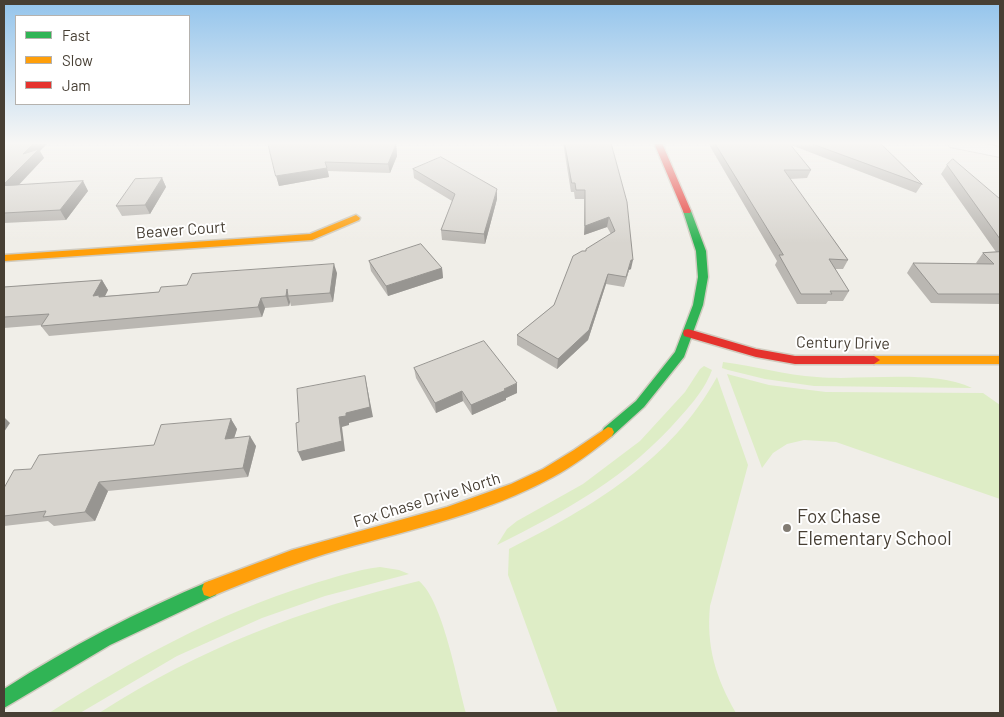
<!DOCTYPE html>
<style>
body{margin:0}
#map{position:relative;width:1004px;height:717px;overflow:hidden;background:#f0eee8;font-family:Barlow,sans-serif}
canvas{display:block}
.frame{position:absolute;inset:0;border:5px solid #473f34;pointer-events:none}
.legend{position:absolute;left:15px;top:15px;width:175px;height:90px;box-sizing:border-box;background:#fff;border:1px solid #b5b2ae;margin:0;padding:6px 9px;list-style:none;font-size:15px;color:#473f34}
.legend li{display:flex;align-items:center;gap:10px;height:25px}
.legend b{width:25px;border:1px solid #b5b2ae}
</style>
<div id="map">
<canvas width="1004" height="717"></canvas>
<div class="frame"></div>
<ul class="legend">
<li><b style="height:6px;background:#30b455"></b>Fast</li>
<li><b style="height:6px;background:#ff9f0a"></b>Slow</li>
<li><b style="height:6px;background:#e5322d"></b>Jam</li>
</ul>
</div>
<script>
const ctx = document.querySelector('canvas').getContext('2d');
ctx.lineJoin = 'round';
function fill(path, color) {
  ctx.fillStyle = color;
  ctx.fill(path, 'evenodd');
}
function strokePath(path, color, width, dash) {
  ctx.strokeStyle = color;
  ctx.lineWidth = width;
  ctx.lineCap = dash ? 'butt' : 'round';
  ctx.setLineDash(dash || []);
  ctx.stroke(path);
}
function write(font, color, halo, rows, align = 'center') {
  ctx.font = font + ' Barlow,sans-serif';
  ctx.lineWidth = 4;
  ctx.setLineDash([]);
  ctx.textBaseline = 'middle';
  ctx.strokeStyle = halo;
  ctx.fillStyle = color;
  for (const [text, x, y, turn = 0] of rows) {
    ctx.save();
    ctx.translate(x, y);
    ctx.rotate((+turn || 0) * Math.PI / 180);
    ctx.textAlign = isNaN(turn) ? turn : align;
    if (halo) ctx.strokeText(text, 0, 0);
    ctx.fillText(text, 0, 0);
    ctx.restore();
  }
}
fill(new Path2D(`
 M 723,362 C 755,366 785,375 817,377 C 862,381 932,369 972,388 L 814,386 L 765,379 L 728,370 L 722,368 Z
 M 704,366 L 712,370 C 706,387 692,404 680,417 C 628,477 567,510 497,545 L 507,529 L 517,521 L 583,484 L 640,441 L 685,392 L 700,369 Z
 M 727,374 L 769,385 L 826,392 L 983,393 L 1000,405 L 1000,499 L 836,442 L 804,440 L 787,444 L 773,453 L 762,468 Z
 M 717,377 L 748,465 L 710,606 C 706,647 716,678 736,713 L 558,713 L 508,575 L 509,549 C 592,507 671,461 717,377 Z
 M 380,567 L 399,570 L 409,574 L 325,596 L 262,618 L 177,656 L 80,713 L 49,713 C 131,661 216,614 309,585 C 332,578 356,570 380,567 Z
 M 419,581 C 443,601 457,681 466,713 L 99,713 C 203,647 300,610 419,581 Z`), '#deedc6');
const street = new Path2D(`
 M 947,143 L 980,143 L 1000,147 L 1000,157 L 950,147 Z`);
const fast = new Path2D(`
 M 687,208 L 691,211 L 706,251 L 708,277 L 703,305 L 684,357 L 644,407 L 612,436 L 608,437 L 604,436 L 602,432 L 604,428 L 636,401 L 675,352 L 693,305 L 698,277 L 696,251 L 683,211 Z
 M 210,581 L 216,583 L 218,589 L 216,595 L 110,645 L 4,708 L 4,689 C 69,647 138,611 210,581 Z`);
const slow = new Path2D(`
 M 356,215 L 360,218 L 359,220 L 312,240 L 4,261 L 4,255 L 310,234 Z
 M 874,356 L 1000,356 L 1000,364 L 874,364 L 868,360 Z
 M 608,427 L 612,428 L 614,432 L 612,436 C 593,451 575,465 553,477 C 488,513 413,529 342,549 C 297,562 253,579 210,597 L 204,595 L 202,589 L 204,583 L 292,550 L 447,507 L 511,484 L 543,469 L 574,450 Z`);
const jam = new Path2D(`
 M 654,143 L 662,143 L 691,211 L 690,213 L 684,213 L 683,211 Z
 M 688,329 L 756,349 L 795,356 L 874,356 L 880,360 L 874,364 L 795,364 L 756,357 L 684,336 L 683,333 L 684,330 Z`);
strokePath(street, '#cdcac4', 2);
strokePath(fast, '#d0cbbf', 3);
strokePath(slow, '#d0cbbf', 3);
strokePath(jam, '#d0cbbf', 3);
fill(street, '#fdfcfc');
fill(fast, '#30b455');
fill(slow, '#ff9f0a');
fill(jam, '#e5322d');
fill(new Path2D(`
 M 4,143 L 40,151 L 44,158 L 19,185 L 83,181 L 88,191 L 66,220 L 4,223 Z
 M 268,143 L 396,143 L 397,156 L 390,173 L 328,171 L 329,177 L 279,186 Z
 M 563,143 L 611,143 L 631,269 L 629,270 L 624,287 L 606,284 L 588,340 L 557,369 L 517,345 L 517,335 L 554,305 L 585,251 L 611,234 L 607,227 L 584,235 L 584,199 L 575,199 L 574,192 L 571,192 Z
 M 708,143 L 880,143 L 922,184 L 916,193 L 791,145 L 811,170 L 807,178 L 790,179 L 848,260 L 843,269 L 835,269 L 849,291 L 843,301 L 828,301 L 826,304 L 797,304 L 775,265 L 777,261 Z
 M 947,165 L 1000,199 L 1000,304 L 931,303 L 907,273 L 913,263 L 977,264 L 976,263 L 983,253 L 996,252 L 941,174 Z
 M 413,169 L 497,199 L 485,244 L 442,240 L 441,230 L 452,201 L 414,178 Z
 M 162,178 L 166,187 L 150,214 L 122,216 L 116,206 Z
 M 369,261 L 442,268 L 443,278 L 388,296 L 371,271 Z
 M 337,273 L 333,302 L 291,306 L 290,302 L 289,306 L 265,308 L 262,317 L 49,336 L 41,326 L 42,325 L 4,328 L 4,287 L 102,280 L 108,290 L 105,296 L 159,292 Z
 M 414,368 L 517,393 L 506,398 L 506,400 L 472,415 L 463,401 L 436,413 L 416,378 Z
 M 231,419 L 237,429 L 234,438 L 256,446 L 248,477 L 108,491 L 95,521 L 54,526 L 48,521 L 4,526 L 4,488 L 31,469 L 154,445 Z`), '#bab7b2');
fill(new Path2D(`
 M 34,143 L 48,143 L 40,151 L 44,158 L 9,195 L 4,188 L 4,184 L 23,154 Z
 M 395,143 L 396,143 L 397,156 L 390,173 L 388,164 Z
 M 327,168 L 329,177 L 279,186 L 276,176 Z
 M 162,178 L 166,187 L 150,214 L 145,205 Z
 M 83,181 L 88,191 L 66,220 L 60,210 Z
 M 497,189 L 497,199 L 485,244 L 484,234 Z
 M 609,217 L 607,227 L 584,235 L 585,226 Z
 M 631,260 L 633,260 L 631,269 L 629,270 L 624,287 Z
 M 334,264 L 337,273 L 333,302 L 330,293 Z
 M 442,268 L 443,278 L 388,296 L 386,286 Z
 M 608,274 L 606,284 L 588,340 L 557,369 L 558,359 Z
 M 102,280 L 108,290 L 103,300 L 93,296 Z
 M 287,289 L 288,296 L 290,302 L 289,306 L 286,296 Z
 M 261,298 L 265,308 L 262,317 L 258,307 Z
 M 365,376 L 373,417 L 349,423 L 349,425 L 342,427 L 345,451 L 302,461 L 298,452 L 339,417 L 346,413 Z
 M 517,383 L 517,393 L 506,398 L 506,400 L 472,415 L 471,405 L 504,389 Z
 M 462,391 L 463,401 L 436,413 L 435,403 Z
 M 4,417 L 10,423 L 4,432 Z
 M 231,419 L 237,429 L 231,448 L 225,439 Z
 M 250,436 L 256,446 L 248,477 L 243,468 Z
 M 99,482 L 108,491 L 95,521 L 85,512 Z`), '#979591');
const building = new Path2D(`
 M 4,143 L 34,143 L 23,154 L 39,149 L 4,184 Z
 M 268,143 L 395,143 L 395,147 L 388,164 L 325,162 L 327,168 L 276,176 Z
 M 565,143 L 611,143 L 627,202 L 633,260 L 631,260 L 626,277 L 608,274 L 589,330 L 558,359 L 517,335 L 554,305 L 573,256 L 582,251 L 586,251 L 586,249 L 615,231 L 609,217 L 585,226 L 585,190 L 576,190 L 575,183 L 572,183 Z
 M 715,143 L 789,143 L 811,170 L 784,170 L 848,260 L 829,259 L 849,291 L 830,291 L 832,294 L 801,294 L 779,255 L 783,255 Z
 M 810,143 L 880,143 L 922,184 Z
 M 441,157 L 497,189 L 484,234 L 441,230 L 455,194 L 413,169 Z
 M 953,159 L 1000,199 L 1000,239 L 947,165 Z
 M 162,178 L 145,205 L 116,206 L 135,179 Z
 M 83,181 L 60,210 L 4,213 L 4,186 Z
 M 421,244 L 442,268 L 386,286 L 369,261 Z
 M 1000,252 L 1000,294 L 938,294 L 913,263 L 994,264 L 983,253 Z
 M 334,264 L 330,293 L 288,296 L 287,289 L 286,296 L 261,298 L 258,307 L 41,326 L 49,314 L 4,317 L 4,287 L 102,280 L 93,296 L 99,295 L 99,297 L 159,292 L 161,287 L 187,285 L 192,274 Z
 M 484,341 L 517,383 L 504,389 L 506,390 L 471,405 L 462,391 L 435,403 L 414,368 Z
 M 365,376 L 370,407 L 346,413 L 346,416 L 339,417 L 342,441 L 298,452 L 296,423 L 299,422 L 297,389 Z
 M 231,419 L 225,439 L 250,436 L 243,468 L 99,482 L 85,512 L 43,517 L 46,511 L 4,516 L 4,488 L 14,470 L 31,469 L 39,455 L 154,445 L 161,425 Z`);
fill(building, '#d8d5cf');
strokePath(building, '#979591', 1);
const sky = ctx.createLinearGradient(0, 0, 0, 243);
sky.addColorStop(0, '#93c4ec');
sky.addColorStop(0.59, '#f8f7f5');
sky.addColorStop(1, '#f8f7f500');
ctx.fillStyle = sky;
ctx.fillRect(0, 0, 1004, 243);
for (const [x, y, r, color] of [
 [787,528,5,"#827c73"]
]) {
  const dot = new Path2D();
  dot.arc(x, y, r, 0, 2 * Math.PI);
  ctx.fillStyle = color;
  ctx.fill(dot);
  strokePath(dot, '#fff', 2);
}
write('16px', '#473f34', '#fff', [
 ["Beaver Court",181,230,-4],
 ["Century Drive",843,343,1],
 ["Fox Chase Drive North",427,500,-17]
]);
write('19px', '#473f34', '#fff', [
 ["Fox Chase",797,517],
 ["Elementary School",797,539]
], 'left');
</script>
